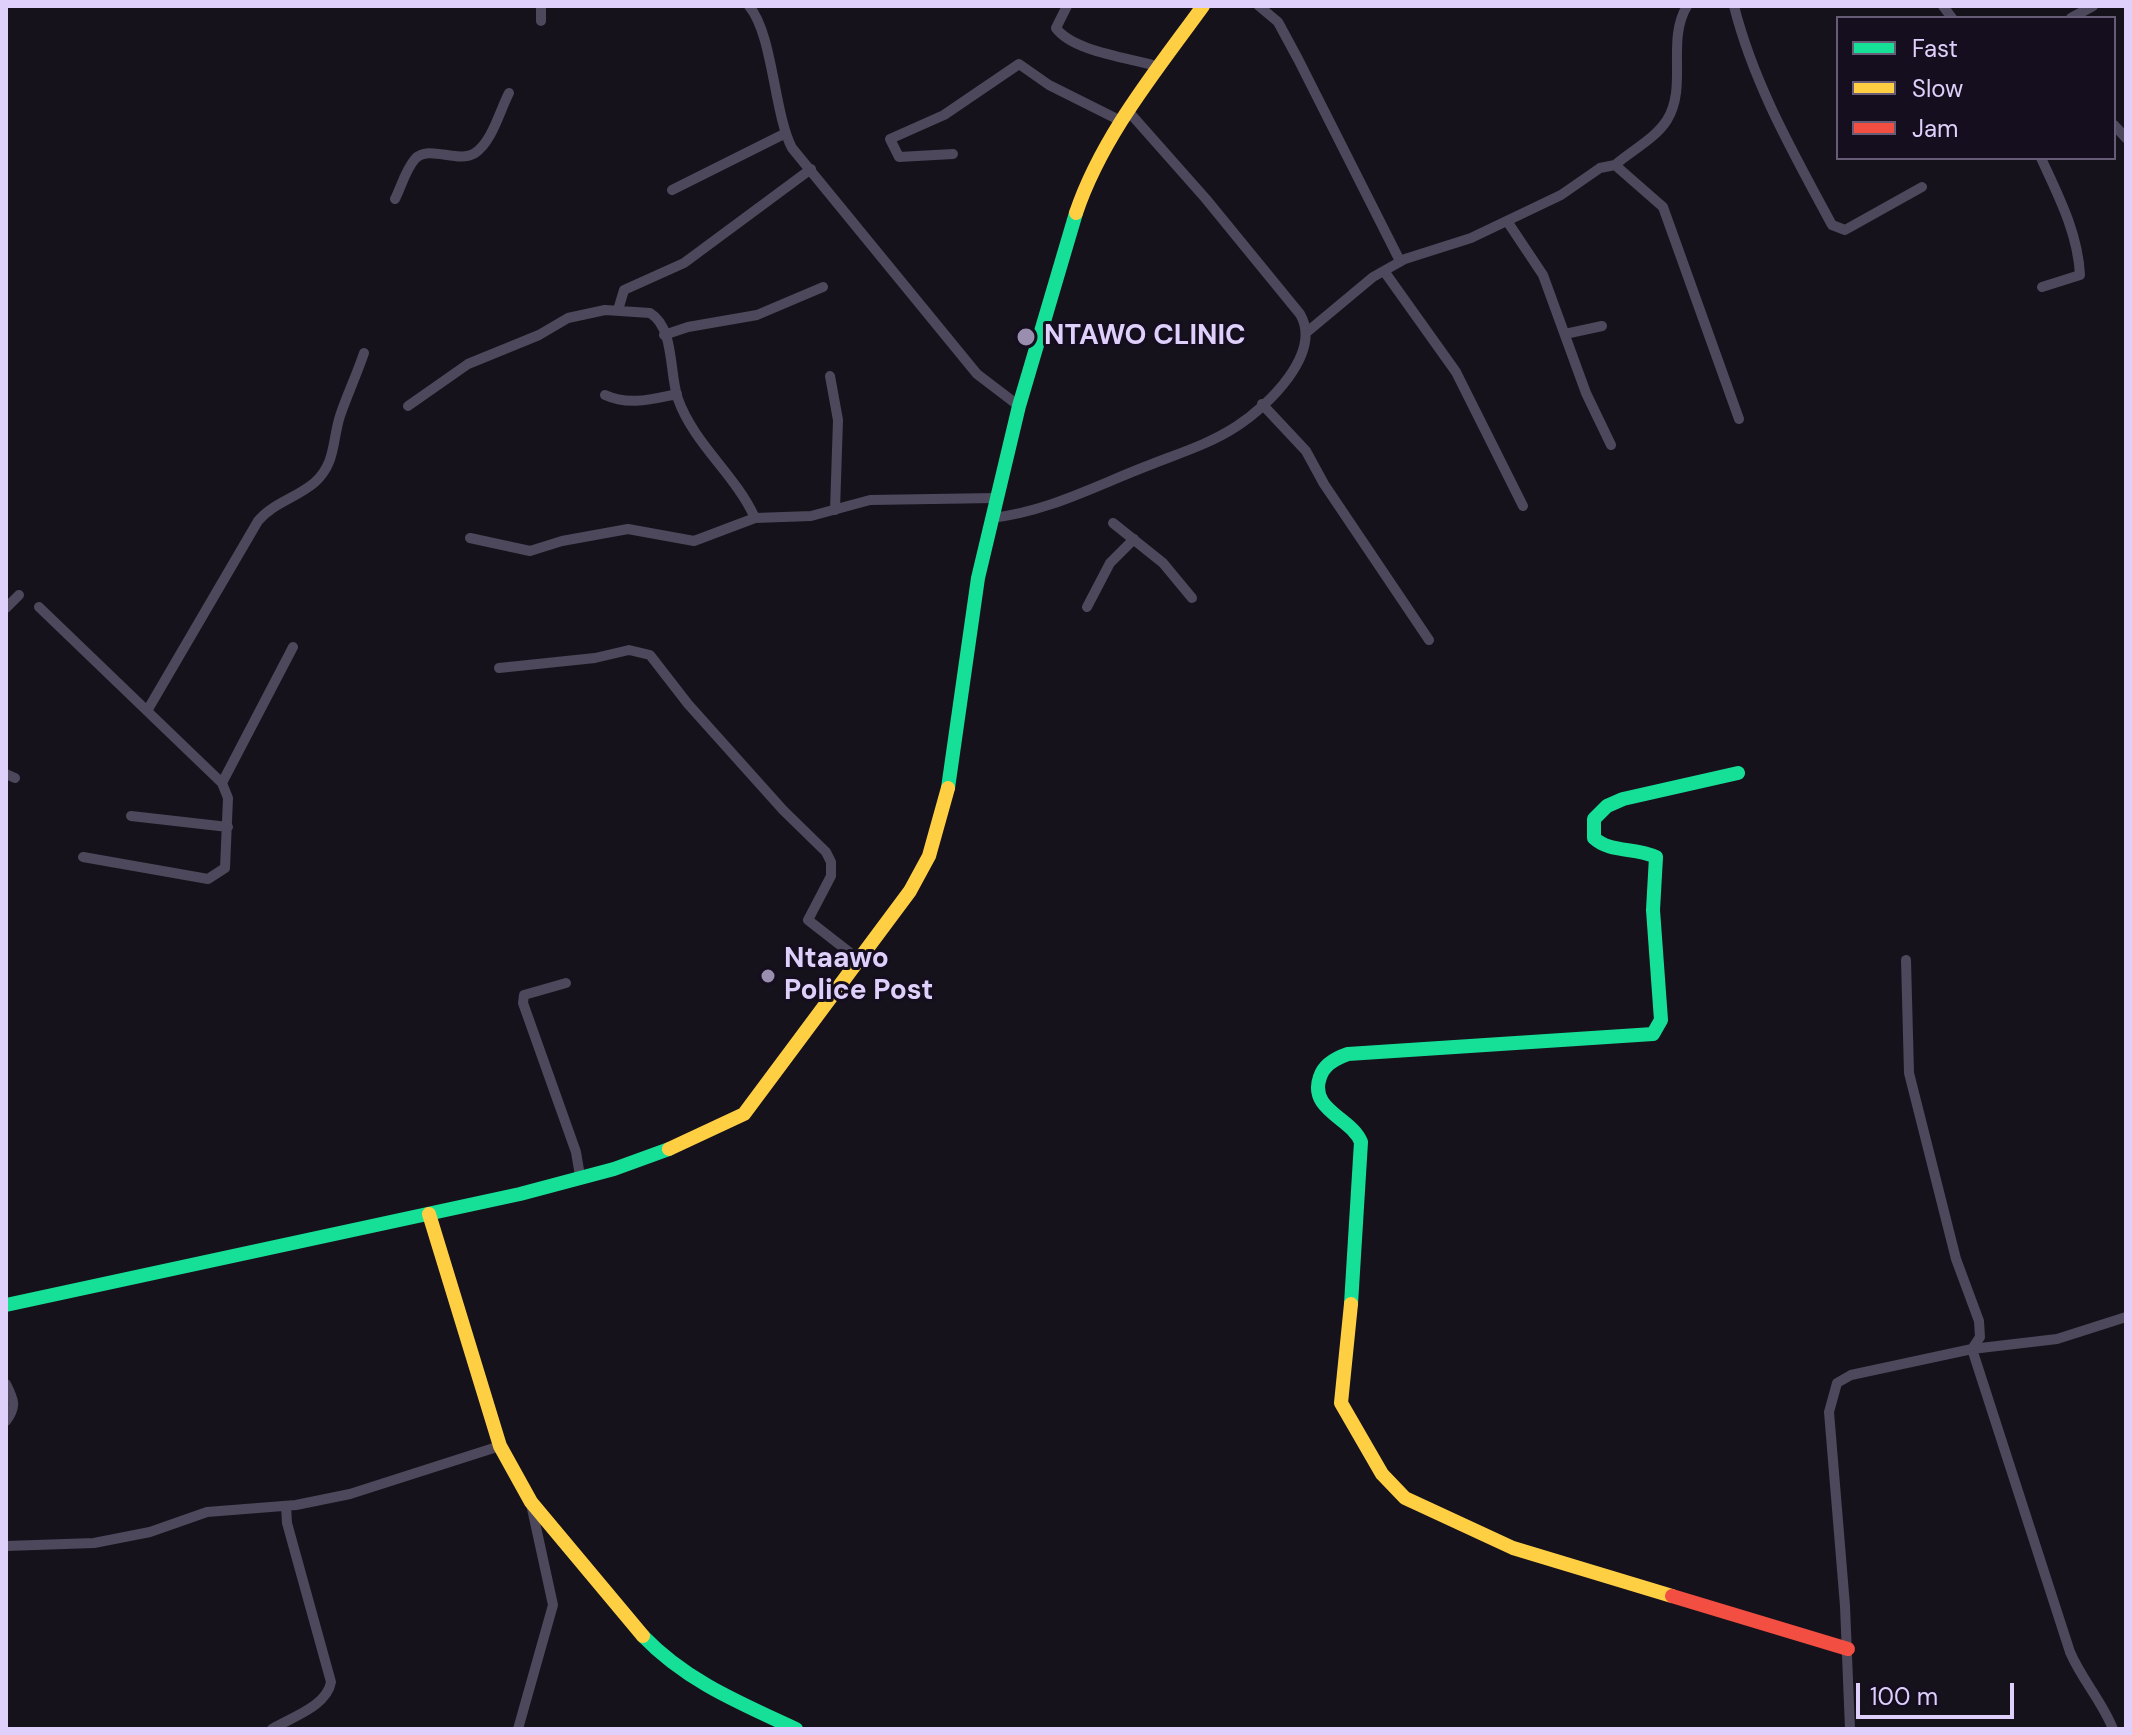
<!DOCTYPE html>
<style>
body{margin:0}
#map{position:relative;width:2132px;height:1735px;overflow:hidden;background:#16121b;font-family:"DM Sans",sans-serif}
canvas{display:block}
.frame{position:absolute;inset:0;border:8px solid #dfd0fb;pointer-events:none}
.legend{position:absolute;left:1836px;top:16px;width:280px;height:144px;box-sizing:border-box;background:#150e1f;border:2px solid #665c77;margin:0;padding:10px 14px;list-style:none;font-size:24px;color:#dfd0fb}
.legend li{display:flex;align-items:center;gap:16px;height:40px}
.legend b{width:40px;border:2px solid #665c77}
.scale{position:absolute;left:1856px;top:1683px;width:158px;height:36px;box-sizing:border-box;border:4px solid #dfd0fb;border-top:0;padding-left:10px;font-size:24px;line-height:28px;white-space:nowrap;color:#dfd0fb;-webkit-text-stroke:6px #150e1f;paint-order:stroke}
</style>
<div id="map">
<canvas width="2132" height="1735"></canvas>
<div class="frame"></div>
<ul class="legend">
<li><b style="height:10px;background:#16e098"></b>Fast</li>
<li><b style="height:10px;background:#ffcf43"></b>Slow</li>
<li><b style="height:10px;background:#f24e42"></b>Jam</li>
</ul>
<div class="scale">100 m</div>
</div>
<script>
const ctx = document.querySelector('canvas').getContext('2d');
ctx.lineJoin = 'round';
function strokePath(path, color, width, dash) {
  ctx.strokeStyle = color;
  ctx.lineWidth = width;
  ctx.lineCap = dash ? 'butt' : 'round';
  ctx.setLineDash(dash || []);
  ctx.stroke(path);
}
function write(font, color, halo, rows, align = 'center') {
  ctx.font = font + ' "DM Sans",sans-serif';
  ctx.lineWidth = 6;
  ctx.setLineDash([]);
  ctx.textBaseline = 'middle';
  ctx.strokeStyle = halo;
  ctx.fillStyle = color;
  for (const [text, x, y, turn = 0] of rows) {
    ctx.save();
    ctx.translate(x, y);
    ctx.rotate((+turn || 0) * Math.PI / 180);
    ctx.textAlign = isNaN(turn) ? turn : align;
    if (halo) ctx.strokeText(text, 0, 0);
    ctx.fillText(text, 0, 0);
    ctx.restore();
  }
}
strokePath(new Path2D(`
 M 541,6 L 541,21
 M 749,6 C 773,34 774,114 792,148 L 977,374 L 1019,406
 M 1067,6 L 1056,28 C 1073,52 1132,58 1160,67
 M 1259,6 L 1278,22 L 1298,59 L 1400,261
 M 1734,6 C 1754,85 1794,154 1832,225 L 1845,230 L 1922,187
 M 1943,6 L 1952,18
 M 2071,18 L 2093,6
 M 2114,125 L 2126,138
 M 953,154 L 899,157 L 890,139 L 944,115 L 1019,64 L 1049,85 L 1121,121
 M 2041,158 C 2058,195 2078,233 2080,275 L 2042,287
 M 1615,165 C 1632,150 1655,139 1667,120 C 1688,86 1666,41 1687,6
 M 672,190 L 784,134
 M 395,199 C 401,187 406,169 415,159 C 428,144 458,164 475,153 C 492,142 500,110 509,93
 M 1507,221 L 1543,275 L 1586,393 L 1611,445
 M 1384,271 L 1456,372 L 1523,506
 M 618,310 L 624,290 L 684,263 L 811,169
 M 1307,332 L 1373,277 L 1405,259 L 1471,238 L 1561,195 L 1600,168 L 1615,165 L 1663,207 L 1739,419
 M 1565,334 L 1602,326
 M 664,335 L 688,327 L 757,315 L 823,287
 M 830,376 L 838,420 L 835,510
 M 605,395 C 629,406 652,399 677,394
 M 1262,404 L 1306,451 L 1324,484 L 1429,640
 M 408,406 L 468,364 L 539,335 L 568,318 L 605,310 L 650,313 C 675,328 669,374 678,399 C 694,444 735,474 755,518
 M 991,518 C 1047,512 1095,486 1147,466 C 1177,454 1210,444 1237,426 C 1268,406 1323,353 1300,314 L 1206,199 L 1129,112
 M 1113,523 L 1163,563 L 1192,598
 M 470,538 L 530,551 L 562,541 L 628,529 L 694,541 L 755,518 L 811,516 L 870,500 L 995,498
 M 39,607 L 222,783 L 228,798 L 225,868 L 208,879 L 83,857
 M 1087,607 L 1110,563 L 1134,539
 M 6,608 L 19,595
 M 499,668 L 595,658 L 629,650 L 650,655 L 688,704 L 783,810 L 826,852 L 831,862 L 831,876 L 808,920 L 858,959
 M 147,711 L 258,521 C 273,503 296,498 314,483 C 336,464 332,441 340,416 C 347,395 357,374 364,353
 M 6,774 L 15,778
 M 222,783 L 293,647
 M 131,816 L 228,827
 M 1906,960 L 1909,1073 L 1956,1259 L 1979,1321 L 1980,1337 L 1972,1349 L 2070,1652 C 2082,1680 2102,1701 2113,1729
 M 566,983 L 524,995 L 523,1003 L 576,1152 L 580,1176
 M 6,1384 C 14,1400 17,1406 6,1421
 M 6,1546 L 94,1543 L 150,1532 L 207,1512 L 296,1505 L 350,1494 L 500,1446
 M 272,1729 C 292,1717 327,1706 331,1682 L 287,1523 L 286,1506
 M 518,1729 L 553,1605 L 531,1504
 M 1850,1729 L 1845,1606 L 1829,1412 L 1837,1383 L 1851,1375 L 1972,1349 L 2057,1339 L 2126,1317`), '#4d485b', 10);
strokePath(new Path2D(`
 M 948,788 L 978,578 L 1019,406 L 1076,213
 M 1351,1304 L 1361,1142 C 1352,1118 1308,1110 1320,1077 C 1324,1064 1336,1058 1348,1054 L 1653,1034 L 1661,1020 L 1653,910 L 1656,857 C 1635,847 1610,853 1594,838 L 1594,819 L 1607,806 L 1623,799 L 1738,773
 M 6,1305 L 520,1194 L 614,1169 L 669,1149
 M 643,1636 C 686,1681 740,1703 796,1729`), '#16e098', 14);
strokePath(new Path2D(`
 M 1076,213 C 1102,136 1156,71 1203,6
 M 669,1149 L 744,1114 L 910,891 L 929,856 L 948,788
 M 429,1214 L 500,1446 L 531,1502 L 643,1636
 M 1351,1304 L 1341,1403 L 1382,1474 L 1405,1498 L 1513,1548 L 1672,1596`), '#ffcf43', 14);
strokePath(new Path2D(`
 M 1672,1596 L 1848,1649`), '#f24e42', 14);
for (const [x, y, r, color] of [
 [1026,337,10,"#998ead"],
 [768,976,8,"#998ead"]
]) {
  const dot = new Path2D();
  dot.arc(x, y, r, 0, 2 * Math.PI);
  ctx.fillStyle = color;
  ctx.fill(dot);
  strokePath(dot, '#150e1f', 3);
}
write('bold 28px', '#dfd0fb', '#150e1f', [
 ["NTAWO CLINIC",1044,337],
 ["Ntaawo",784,960],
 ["Police Post",784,992]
], 'left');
</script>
